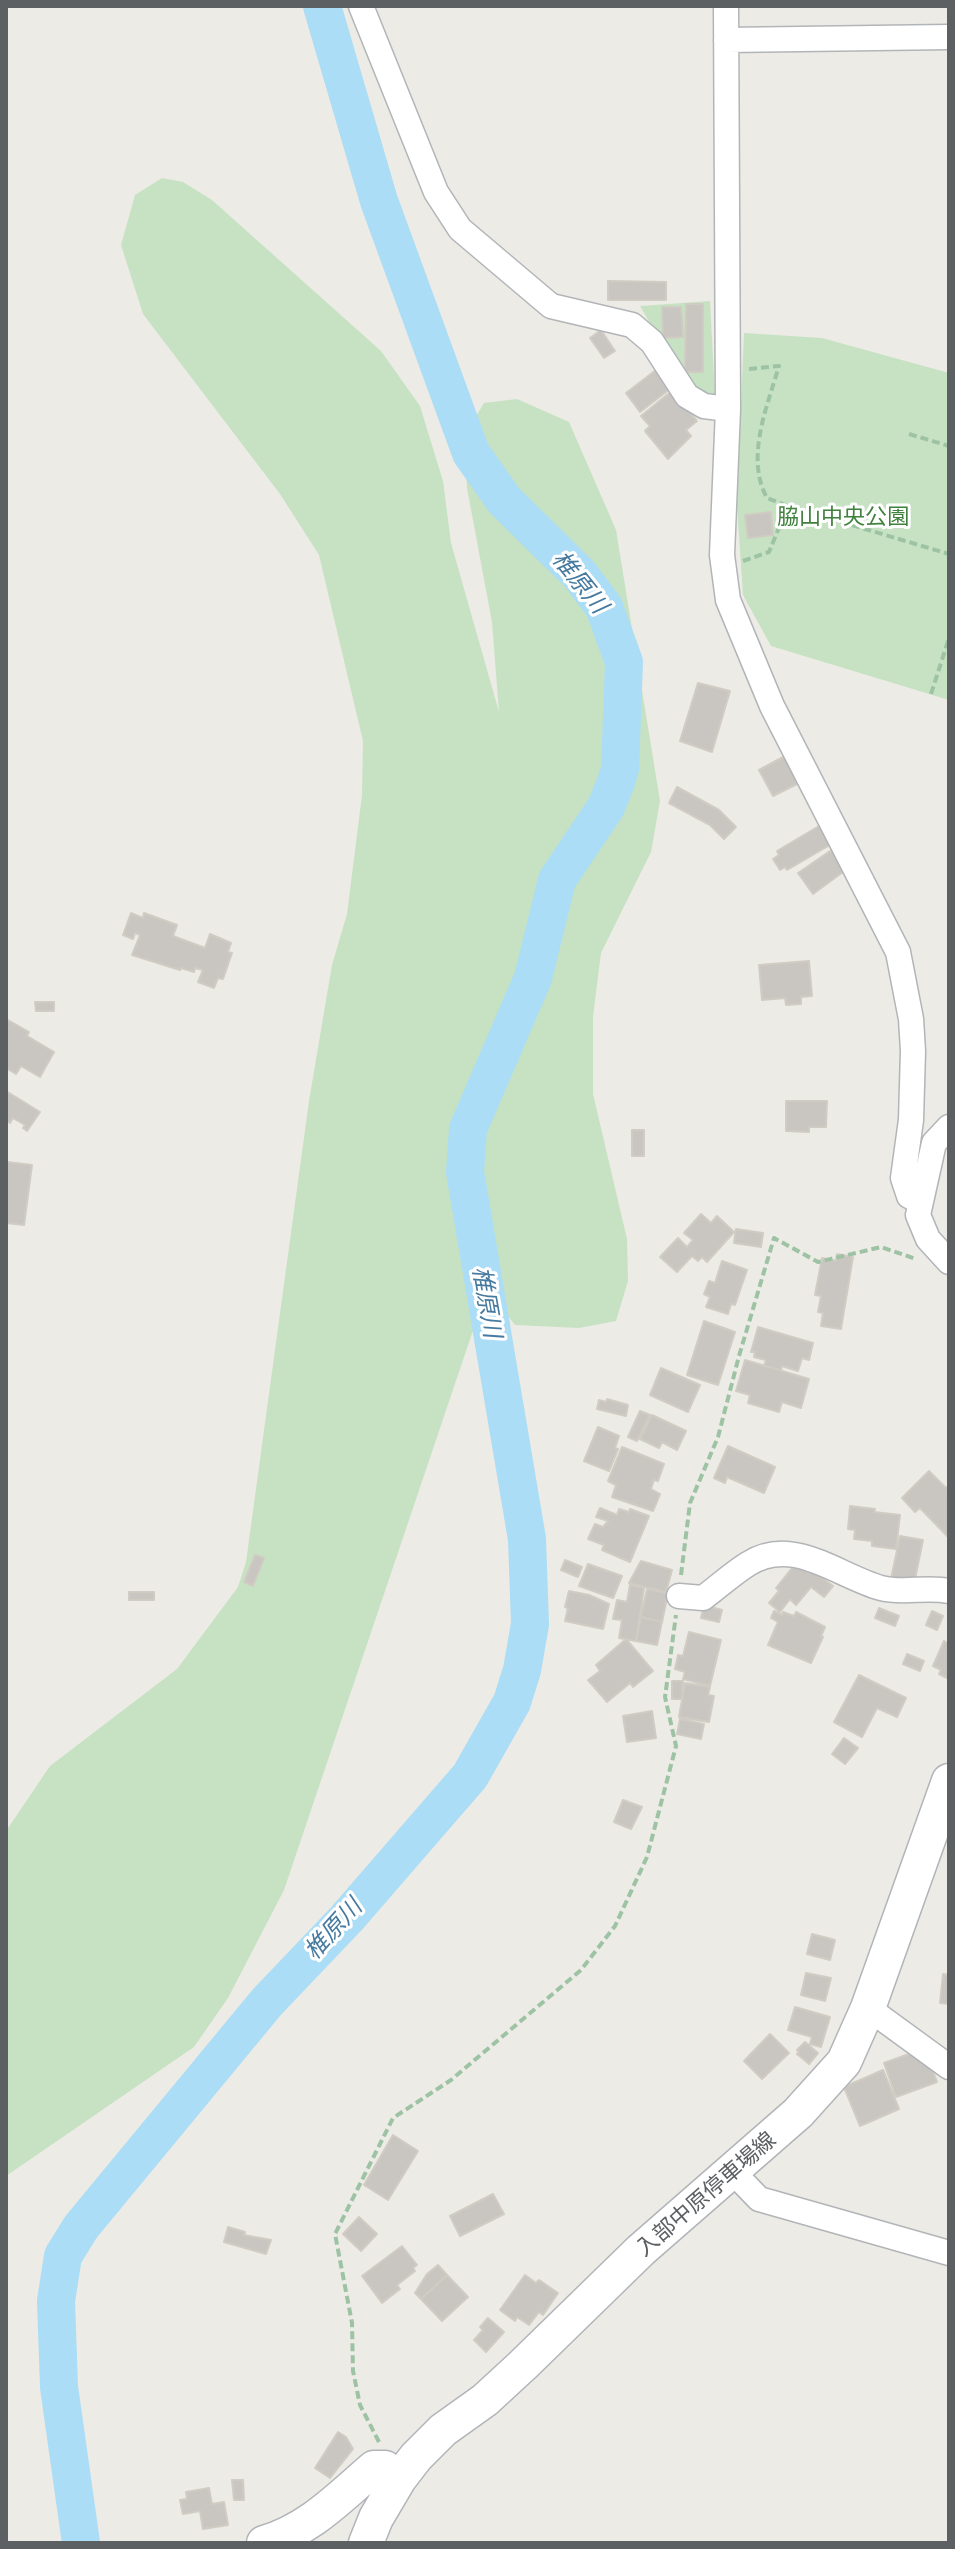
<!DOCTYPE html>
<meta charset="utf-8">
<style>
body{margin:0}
#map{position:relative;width:955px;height:2549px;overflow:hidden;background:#edebe5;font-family:Ubuntu,sans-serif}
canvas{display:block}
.frame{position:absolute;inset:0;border:8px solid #5c6063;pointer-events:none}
</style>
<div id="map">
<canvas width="955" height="2549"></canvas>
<div class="frame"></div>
</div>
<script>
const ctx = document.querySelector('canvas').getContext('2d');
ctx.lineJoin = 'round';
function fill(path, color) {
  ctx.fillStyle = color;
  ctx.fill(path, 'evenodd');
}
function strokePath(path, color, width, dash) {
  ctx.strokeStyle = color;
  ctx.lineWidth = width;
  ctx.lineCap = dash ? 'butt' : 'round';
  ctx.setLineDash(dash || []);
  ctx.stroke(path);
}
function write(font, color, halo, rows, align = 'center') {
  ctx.font = font + ' Ubuntu,"Noto Sans JP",sans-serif';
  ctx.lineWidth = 6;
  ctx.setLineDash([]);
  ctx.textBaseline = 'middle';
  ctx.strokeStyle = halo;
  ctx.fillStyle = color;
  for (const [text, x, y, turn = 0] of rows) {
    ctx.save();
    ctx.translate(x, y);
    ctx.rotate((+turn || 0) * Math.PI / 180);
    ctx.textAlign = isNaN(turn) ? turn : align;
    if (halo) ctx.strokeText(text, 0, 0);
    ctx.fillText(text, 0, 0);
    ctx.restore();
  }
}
fill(new Path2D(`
 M 162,178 L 183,182 L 212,200 L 381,351 L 420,406 L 443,481 L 451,543 L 499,712 L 492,622 L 467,488 L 465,435 L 484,403 L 517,399 L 569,422 L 616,530 L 660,801 L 651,852 L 601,953 L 593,1017 L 593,1094 L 627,1239 L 628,1281 L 616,1321 L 579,1328 L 515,1325 L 487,1289 L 284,1890 L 228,1998 L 194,2047 L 6,2176 L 6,1831 L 50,1766 L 177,1669 L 238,1587 L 246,1562 L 309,1101 L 332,965 L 347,914 L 362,795 L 363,741 L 319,555 L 280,494 L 143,314 L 121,245 L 135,195 Z
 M 710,301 L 715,396 C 685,396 655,330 640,306 Z
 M 744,333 L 822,338 L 949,373 L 949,700 L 771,646 L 743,595 L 737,506 Z`), '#c6e2c3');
strokePath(new Path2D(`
 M 81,2543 L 59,2387 L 56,2301 L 63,2256 L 81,2227 L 267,2002 L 347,1918 L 470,1776 L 512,1702 L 522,1670 L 530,1624 L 527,1539 L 465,1172 L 468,1129 L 533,978 L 557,880 L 606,807 L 616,782 L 620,769 L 624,662 L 604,607 L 579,574 L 504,500 L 471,453 L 379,201 L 322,6`), '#abddf6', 38);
const building = new Path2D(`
 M 608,281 L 666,282 L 666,300 L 608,300 Z
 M 686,304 L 703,304 L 703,372 L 685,372 Z
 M 662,307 L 681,307 L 683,337 L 663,338 Z
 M 601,330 L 615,351 L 604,358 L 590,338 Z
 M 656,370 L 670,389 L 640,412 L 626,393 Z
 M 673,390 L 697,421 L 686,430 L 691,436 L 668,459 L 645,431 L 650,426 L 641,416 Z
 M 771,512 L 773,535 L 748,538 L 745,515 Z
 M 698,683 L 730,691 L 712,752 L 680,741 Z
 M 785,756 L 799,783 L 773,796 L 759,770 Z
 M 677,787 L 719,810 L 736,827 L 724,839 L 710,825 L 669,803 Z
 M 824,823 L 835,842 L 787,870 L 785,867 L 780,870 L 773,859 L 779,855 L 777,851 Z
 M 833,849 L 847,869 L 813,894 L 798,873 Z
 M 131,913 L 143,918 L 144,913 L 177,925 L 173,936 L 205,948 L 210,934 L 231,943 L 228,952 L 232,953 L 223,979 L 218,978 L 214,988 L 198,982 L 203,970 L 195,968 L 194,972 L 181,968 L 180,970 L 132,955 L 140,935 L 135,933 L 133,939 L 123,935 Z
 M 809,961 L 812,996 L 801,997 L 801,1004 L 786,1005 L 785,998 L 762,1000 L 759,965 Z
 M 35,1002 L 54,1002 L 54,1011 L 36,1011 Z
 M 6,1019 L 29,1032 L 27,1036 L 54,1052 L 40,1077 L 21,1066 L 16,1074 L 6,1068 Z
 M 6,1091 L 40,1112 L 27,1131 L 23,1128 L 25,1125 L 13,1118 L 10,1123 L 6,1120 Z
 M 786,1101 L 827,1101 L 826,1127 L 809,1127 L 809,1132 L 786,1131 Z
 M 632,1130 L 644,1130 L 644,1156 L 632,1156 Z
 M 7,1162 L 32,1165 L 24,1225 L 6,1223 Z
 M 701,1214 L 711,1223 L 717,1216 L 734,1232 L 707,1262 L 702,1257 L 698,1261 L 692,1256 L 677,1272 L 660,1257 L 678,1238 L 687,1247 L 693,1240 L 684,1233 Z
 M 736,1229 L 763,1233 L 761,1247 L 734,1243 Z
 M 837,1254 L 853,1257 L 841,1329 L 821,1326 L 823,1313 L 818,1312 L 821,1296 L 815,1295 L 822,1258 L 836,1261 Z
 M 722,1261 L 747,1270 L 735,1305 L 731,1304 L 728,1314 L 706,1307 L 710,1297 L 704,1294 L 709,1281 L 715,1283 Z
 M 704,1321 L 735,1332 L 718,1385 L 687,1375 Z
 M 758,1327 L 813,1343 L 809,1360 L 802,1358 L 798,1371 L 782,1366 L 781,1370 L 764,1366 L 766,1360 L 754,1357 L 755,1352 L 751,1352 Z
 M 745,1360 L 809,1379 L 801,1408 L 782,1402 L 779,1412 L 748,1403 L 750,1395 L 736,1391 Z
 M 661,1368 L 700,1385 L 688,1412 L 650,1395 Z
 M 607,1399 L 628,1405 L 626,1416 L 597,1409 L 599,1400 L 606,1402 Z
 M 640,1411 L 650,1415 L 637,1441 L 628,1437 Z
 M 652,1415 L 686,1431 L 677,1450 L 662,1442 L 659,1448 L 640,1439 Z
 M 598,1427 L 619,1436 L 615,1448 L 618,1449 L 609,1471 L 584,1461 Z
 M 728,1446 L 775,1467 L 764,1493 L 727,1477 L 725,1483 L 714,1478 Z
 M 622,1447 L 664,1464 L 658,1481 L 654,1480 L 651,1489 L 660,1494 L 653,1511 L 612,1497 L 616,1485 L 608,1481 Z
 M 929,1471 L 946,1488 L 949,1485 L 949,1538 L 920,1508 L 915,1512 L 902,1498 Z
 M 850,1506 L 875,1509 L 874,1512 L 900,1515 L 896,1549 L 872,1546 L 872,1541 L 854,1539 L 855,1530 L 848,1529 Z
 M 600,1508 L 617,1515 L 619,1509 L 629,1512 L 630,1509 L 649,1516 L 630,1562 L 602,1550 L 604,1545 L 588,1539 L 595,1524 L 603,1527 L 608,1521 L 596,1517 Z
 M 900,1536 L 923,1540 L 914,1584 L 891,1579 Z
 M 255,1555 L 264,1558 L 253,1586 L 244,1582 Z
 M 565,1560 L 582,1567 L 578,1577 L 561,1570 Z
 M 641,1561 L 672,1570 L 666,1592 L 629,1583 Z
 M 796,1563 L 809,1573 L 812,1570 L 833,1586 L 824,1597 L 811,1587 L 796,1605 L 790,1599 L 780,1612 L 769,1603 L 779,1591 L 776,1588 Z
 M 588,1564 L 622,1576 L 613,1598 L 579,1586 Z
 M 630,1585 L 644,1588 L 636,1641 L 619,1638 L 622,1620 L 613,1619 L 617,1600 L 627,1602 Z
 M 647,1589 L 668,1593 L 662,1622 L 641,1617 Z
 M 569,1591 L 589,1595 L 609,1604 L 603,1629 L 565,1621 L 568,1608 L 565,1607 Z
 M 129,1592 L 154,1592 L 154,1600 L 129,1600 Z
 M 704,1605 L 722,1610 L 719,1622 L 701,1618 Z
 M 879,1608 L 899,1616 L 895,1626 L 875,1618 Z
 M 774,1611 L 782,1615 L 783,1612 L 794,1616 L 796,1612 L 825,1627 L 821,1636 L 823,1637 L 811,1663 L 768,1645 L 778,1622 L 771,1618 Z
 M 932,1611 L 943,1616 L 937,1630 L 926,1625 Z
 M 641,1617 L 662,1622 L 657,1645 L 636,1641 Z
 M 689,1632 L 721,1640 L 710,1686 L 683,1679 L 685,1672 L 675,1669 L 678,1655 L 683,1656 Z
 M 626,1639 L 653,1671 L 633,1687 L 630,1683 L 607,1702 L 588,1680 L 600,1671 L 596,1665 Z
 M 944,1641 L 949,1644 L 949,1679 L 939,1674 L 941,1670 L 933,1666 Z
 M 907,1654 L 924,1661 L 920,1671 L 903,1664 Z
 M 859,1675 L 906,1698 L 897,1717 L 877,1708 L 862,1737 L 834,1722 Z
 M 672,1681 L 683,1681 L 682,1699 L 672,1699 Z
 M 685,1683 L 710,1687 L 708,1695 L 714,1696 L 709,1722 L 679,1717 Z
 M 652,1711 L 656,1738 L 627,1742 L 623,1716 Z
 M 680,1719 L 704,1724 L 701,1739 L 677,1734 Z
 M 844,1738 L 858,1748 L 845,1764 L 832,1754 Z
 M 623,1800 L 642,1807 L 631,1829 L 614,1822 Z
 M 812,1934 L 835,1940 L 830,1960 L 807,1954 Z
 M 806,1973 L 831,1978 L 825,2001 L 801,1995 Z
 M 943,1974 L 949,1975 L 949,2004 L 940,2003 Z
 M 795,2007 L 830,2017 L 821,2047 L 810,2044 L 812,2037 L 788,2030 Z
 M 770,2034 L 789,2053 L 762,2079 L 744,2061 Z
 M 805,2042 L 818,2053 L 809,2064 L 797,2054 L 799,2052 L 797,2050 Z
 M 920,2050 L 927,2055 L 937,2082 L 896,2097 L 884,2063 Z
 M 883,2070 L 899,2109 L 860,2126 L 844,2087 Z
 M 393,2135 L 418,2151 L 388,2200 L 364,2185 Z
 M 493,2194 L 504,2214 L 460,2236 L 450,2216 Z
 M 359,2217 L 377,2234 L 361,2251 L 343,2234 Z
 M 228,2227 L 245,2232 L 244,2235 L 271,2240 L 266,2254 L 224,2242 Z
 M 402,2246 L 417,2265 L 413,2268 L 415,2271 L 397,2285 L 400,2289 L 382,2303 L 362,2276 Z
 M 438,2265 L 447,2275 L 421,2299 L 415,2293 L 427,2274 Z
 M 447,2275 L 468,2297 L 442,2321 L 421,2299 Z
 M 525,2275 L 536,2283 L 539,2280 L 558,2293 L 543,2315 L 539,2312 L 529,2325 L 517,2317 L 515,2321 L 500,2310 Z
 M 488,2318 L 504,2332 L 486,2352 L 474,2340 L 483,2330 L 480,2327 Z
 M 338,2432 L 346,2437 L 353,2449 L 330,2478 L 315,2468 Z
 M 232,2480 L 243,2480 L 244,2500 L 234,2500 Z
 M 209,2488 L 212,2504 L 224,2502 L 228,2525 L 203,2529 L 200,2511 L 183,2514 L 180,2500 L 187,2499 L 186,2492 Z`);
fill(building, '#c9c5c1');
strokePath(building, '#d1ccc3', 2);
const street = new Path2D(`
 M 361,6 L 436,192 L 460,229 L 551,306 L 632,325 L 652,342 L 687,396 L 704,406 L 728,409
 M 726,6 L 728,409 L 722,555 L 728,600 L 772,706 L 898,952 L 911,1019 L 913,1051 L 911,1120 L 903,1178 L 909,1196 L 920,1202
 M 726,40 L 949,37
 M 949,1127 L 934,1143 L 918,1215 L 928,1239 L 949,1262
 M 679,1596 L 703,1598 C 718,1587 732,1574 748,1564 C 793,1535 838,1576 881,1588 C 904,1594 926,1586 949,1591
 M 868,2008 L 949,2067
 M 731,2170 L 759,2199 L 949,2253`);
const secondary = new Path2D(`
 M 264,2543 C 309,2530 339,2498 374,2468 L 385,2468 L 399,2479
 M 366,2543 L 376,2518 L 399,2479 L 416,2457 L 443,2430 L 485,2400 L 523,2365 L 641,2250 L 798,2113 L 844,2062 L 868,2008 L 949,1781`);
strokePath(street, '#b2b5b8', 27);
strokePath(secondary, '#b1b4b8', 37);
strokePath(new Path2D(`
 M 749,369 L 779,366 C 767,407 745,458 767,498 L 788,506
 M 909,434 L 949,446
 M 743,561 L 769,552 L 788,506 L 949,554
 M 931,694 L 949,638
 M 681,1575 L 690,1503 L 718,1437 L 739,1356 L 774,1238 L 818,1262 L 881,1247 L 916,1259
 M 379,2442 L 360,2405 L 353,2371 L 352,2323 L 335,2234 L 393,2118 L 451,2080 L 581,1970 L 615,1926 L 647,1857 L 676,1746 L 665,1697 L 676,1615`), '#9dc3a4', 4, [8, 4]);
strokePath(street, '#fff', 24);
strokePath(secondary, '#fff', 34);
write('22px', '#41813e', '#fff', [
 ["脇山中央公園",843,517]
]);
write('22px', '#5c6063', '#fff', [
 ["入部中原停車場線",706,2194,-41]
]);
write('italic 24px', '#477a9f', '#fff', [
 ["椎原川",580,582,51],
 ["椎原川",487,1302,80],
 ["椎原川",333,1929,-48]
]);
</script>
